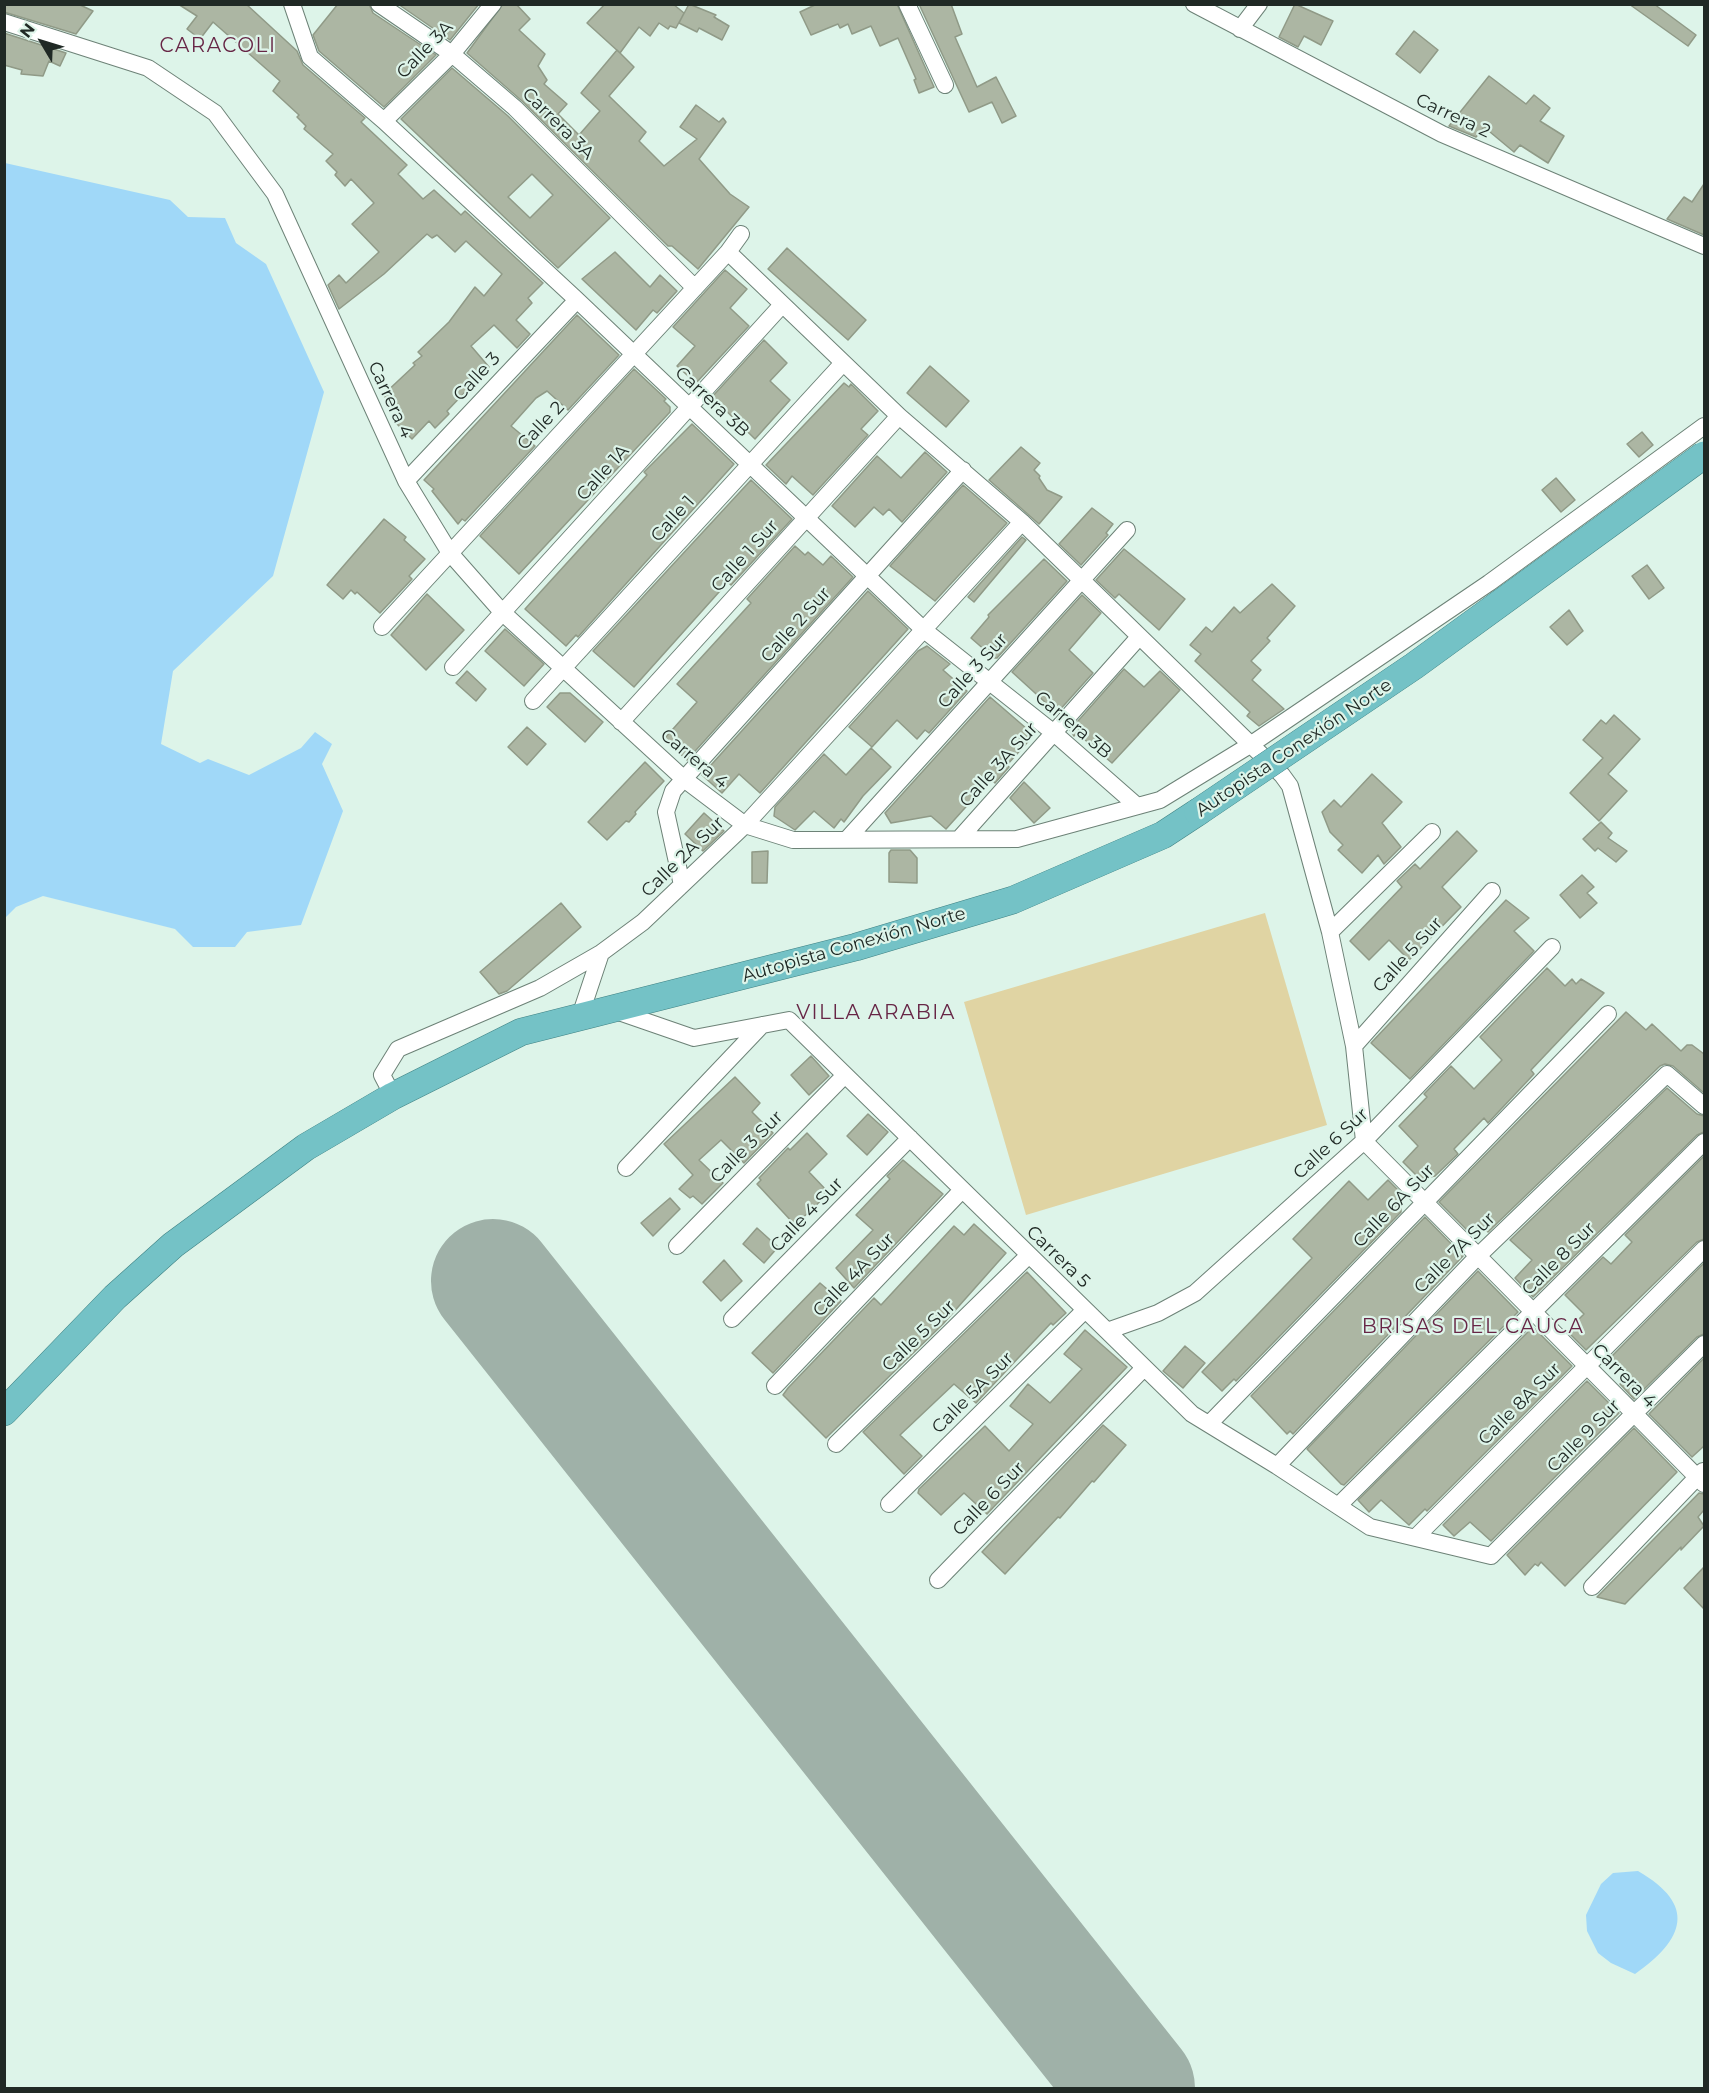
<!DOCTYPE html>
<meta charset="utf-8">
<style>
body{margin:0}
#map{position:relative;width:1709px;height:2093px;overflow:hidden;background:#ddf4e9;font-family:Montserrat,sans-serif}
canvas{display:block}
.frame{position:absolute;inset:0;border:6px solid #202925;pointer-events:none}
.north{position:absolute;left:12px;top:12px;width:60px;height:60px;-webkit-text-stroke:4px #ddf4e9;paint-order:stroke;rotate:308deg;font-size:16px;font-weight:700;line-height:24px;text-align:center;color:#202925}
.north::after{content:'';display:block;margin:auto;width:21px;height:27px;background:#202925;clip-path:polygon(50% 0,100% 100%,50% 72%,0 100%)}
</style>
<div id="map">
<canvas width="1709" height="2093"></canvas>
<div class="frame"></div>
<div class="north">N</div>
</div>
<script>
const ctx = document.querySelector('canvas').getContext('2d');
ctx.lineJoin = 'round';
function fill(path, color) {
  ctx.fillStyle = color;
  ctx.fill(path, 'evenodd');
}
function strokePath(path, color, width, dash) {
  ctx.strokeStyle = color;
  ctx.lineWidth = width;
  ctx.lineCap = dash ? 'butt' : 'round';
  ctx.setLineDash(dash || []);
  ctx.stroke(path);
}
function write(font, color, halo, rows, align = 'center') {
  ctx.font = font + ' Montserrat,sans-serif';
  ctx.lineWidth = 4.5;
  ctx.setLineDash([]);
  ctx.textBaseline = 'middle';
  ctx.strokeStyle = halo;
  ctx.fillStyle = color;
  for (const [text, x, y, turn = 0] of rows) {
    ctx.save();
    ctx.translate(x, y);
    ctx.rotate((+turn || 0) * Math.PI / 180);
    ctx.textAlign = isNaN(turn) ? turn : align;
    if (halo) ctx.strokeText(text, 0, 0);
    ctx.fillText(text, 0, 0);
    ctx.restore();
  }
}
fill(new Path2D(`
 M 1265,913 L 1327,1125 L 1026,1215 L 964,1002 Z`), '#e0d4a3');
fill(new Path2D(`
 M 5,163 L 170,200 L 188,217 L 225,218 L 236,243 L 266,264 L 324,392 L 273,576 L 173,671 L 161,744 L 200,763 L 208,759 L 249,775 L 301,748 L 315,732 L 332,744 L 322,764 L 343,811 L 301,925 L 247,932 L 235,947 L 193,947 L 175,929 L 43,896 L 16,907 L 5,918 Z
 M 1638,1871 C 1697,1905 1685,1939 1635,1974 L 1611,1963 L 1598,1953 L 1587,1931 L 1586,1915 L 1601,1884 L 1613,1873 Z`), '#a0d8f8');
strokePath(new Path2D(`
 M 493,1281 L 1133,2088`), '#9fb1a8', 124);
const building = new Path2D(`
 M 4,4 L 78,4 L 93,11 L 76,34 L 4,12 Z
 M 178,4 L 246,4 L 297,51 L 303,65 L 365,118 L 361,122 L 407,165 L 398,174 L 423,199 L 434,190 L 461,215 L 465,211 L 543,283 L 528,298 L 532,303 L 516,320 L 530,334 L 517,348 L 494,325 L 471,346 L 489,367 L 447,411 L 449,414 L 435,428 L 429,421 L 412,439 L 393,420 L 401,412 L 383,395 L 415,365 L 413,363 L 422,356 L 418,352 L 449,322 L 475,287 L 484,296 L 502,274 L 466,241 L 455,252 L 437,235 L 432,238 L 427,234 L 384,274 L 339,309 L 328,285 L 339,275 L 346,283 L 379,252 L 352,224 L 374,203 L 351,179 L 345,186 L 335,175 L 337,172 L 326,161 L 333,154 L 304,129 L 306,126 L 297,117 L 299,115 L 273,91 L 280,81 L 213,22 L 200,39 L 187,29 L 197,16 Z
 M 338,4 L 369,4 L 373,13 L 436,55 L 384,107 L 319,51 L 313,35 Z
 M 398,4 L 479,4 L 450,40 Z
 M 503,4 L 516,4 L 530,19 L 519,30 L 545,54 L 538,66 L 547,80 L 544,84 L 567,104 L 558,114 L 579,135 L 600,111 L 581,93 L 617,50 L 634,67 L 609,96 L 646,132 L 639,141 L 664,166 L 697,139 L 680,127 L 696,105 L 719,122 L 723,118 L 726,122 L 699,159 L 730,194 L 749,207 L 698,269 L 672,246 L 668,246 L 522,101 L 467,53 Z
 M 605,4 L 673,4 L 684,13 L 676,28 L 670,26 L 668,29 L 659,23 L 650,36 L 639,27 L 620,53 L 587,23 Z
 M 689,4 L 716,15 L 714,17 L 729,26 L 722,40 L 699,28 L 697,32 L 679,23 Z
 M 817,4 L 897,4 L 934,87 L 919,93 L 914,80 L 916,79 L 898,38 L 880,46 L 871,26 L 852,34 L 848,24 L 840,28 L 838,24 L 811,35 L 800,12 Z
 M 919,4 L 951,4 L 962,34 L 955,37 L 977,87 L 996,77 L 1016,116 L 1002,123 L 992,102 L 969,112 Z
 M 1295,4 L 1333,21 L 1321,45 L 1304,36 L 1298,47 L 1279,37 Z
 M 1629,4 L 1654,4 L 1696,35 L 1688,46 Z
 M 1414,31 L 1438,50 L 1420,73 L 1396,54 Z
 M 4,33 L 66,53 L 60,66 L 49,61 L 43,76 L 21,74 L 22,70 L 4,65 Z
 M 452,68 L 508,116 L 610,218 L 558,268 L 401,119 ZM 532,174 L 553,195 L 530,218 L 508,197 Z
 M 1489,76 L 1526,104 L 1534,95 L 1550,108 L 1540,121 L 1564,136 L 1548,163 L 1520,145 L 1514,152 L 1484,127 L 1476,137 L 1449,126 Z
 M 1704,184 L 1704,235 L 1667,219 L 1684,197 L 1692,202 Z
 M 787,248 L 866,320 L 848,340 L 768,269 Z
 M 615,252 L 650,287 L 660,275 L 677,291 L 657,313 L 653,310 L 636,330 L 582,279 Z
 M 725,270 L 747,289 L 730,308 L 749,326 L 696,383 L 677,366 L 695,346 L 673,327 Z
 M 577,315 L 619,355 L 568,410 L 547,391 L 536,398 L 511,426 L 535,446 L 465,521 L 462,519 L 458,524 L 432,491 L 434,489 L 424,480 Z
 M 764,340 L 787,363 L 770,381 L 790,400 L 755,439 L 712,397 Z
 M 930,366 L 969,401 L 946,427 L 907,393 Z
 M 634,369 L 666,399 L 664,401 L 670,407 L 670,412 L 519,574 L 480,536 Z
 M 844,383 L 849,387 L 851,384 L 878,411 L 861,429 L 868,435 L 813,495 L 792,476 L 786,484 L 766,465 Z
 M 692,424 L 734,464 L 578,637 L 576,635 L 566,646 L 525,609 L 647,475 L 644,472 Z
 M 1642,432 L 1653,445 L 1639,457 L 1627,444 Z
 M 1021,447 L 1040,463 L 1034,470 L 1040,476 L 1039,478 L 1047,490 L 1062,497 L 1039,524 L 989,480 Z
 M 925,452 L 947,472 L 902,522 L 889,509 L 883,515 L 874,507 L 855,527 L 832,506 L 877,456 L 901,478 Z
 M 1556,478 L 1575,500 L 1561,512 L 1542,490 Z
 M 751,480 L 792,519 L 731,585 L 728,582 L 634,687 L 593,651 Z
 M 963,485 L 1007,523 L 935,601 L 890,566 Z
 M 1092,508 L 1113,524 L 1106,533 L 1108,535 L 1081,565 L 1059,544 Z
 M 384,519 L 406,537 L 404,540 L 425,559 L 409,576 L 412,579 L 380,613 L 357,592 L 355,594 L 351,590 L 343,599 L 327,585 Z
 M 1022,537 L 1026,540 L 974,602 L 968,597 Z
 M 795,546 L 805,555 L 808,552 L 823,565 L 831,556 L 853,577 L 687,760 L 664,739 L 697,702 L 677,684 L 751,603 L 747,599 Z
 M 1124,549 L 1185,599 L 1159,630 L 1119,594 L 1115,598 L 1096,580 Z
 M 1044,559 L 1067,581 L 997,658 L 994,658 L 971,638 L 989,617 L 988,615 Z
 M 1647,565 L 1664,588 L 1649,599 L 1632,576 Z
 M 1272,584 L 1295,606 L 1267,638 L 1270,641 L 1251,661 L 1261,670 L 1252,680 L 1284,709 L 1259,726 L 1247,716 L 1250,712 L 1195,661 L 1201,654 L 1190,645 L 1206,627 L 1212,632 L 1234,607 L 1240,613 Z
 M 868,591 L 908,629 L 760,793 L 739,774 L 722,793 L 702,775 Z
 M 427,594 L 464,630 L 426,670 L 391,635 Z
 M 1082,595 L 1101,613 L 1069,650 L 1093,673 L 1057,713 L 1012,672 Z
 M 1569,610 L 1583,631 L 1567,645 L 1550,627 Z
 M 505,629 L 544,664 L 524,686 L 485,651 Z
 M 927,646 L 950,664 L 943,670 L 967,691 L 929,733 L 925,730 L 917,739 L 897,720 L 872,747 L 849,727 L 918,651 Z
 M 1124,669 L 1144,687 L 1160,671 L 1180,690 L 1112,763 L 1077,733 L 1074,736 L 1070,730 Z
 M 467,671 L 486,689 L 476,701 L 456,683 Z
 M 560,693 L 570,693 L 603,722 L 585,742 L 547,707 Z
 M 990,697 L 1034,735 L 1007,765 L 1009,767 L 995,783 L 991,779 L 946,829 L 931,816 L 891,823 L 885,813 Z
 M 1614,715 L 1640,739 L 1608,774 L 1627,791 L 1599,821 L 1570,793 L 1603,758 L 1583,740 L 1601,720 L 1606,724 Z
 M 527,727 L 546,744 L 527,765 L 508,747 Z
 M 871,748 L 891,767 L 863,796 L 844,822 L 841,819 L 834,828 L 814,811 L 795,830 L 774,816 L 775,807 L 824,754 L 846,775 Z
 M 645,762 L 664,781 L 635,812 L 636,814 L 629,822 L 626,821 L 607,840 L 588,822 Z
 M 1372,774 L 1402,802 L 1382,823 L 1401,847 L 1384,864 L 1378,855 L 1362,873 L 1338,850 L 1343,845 L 1330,832 L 1322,812 L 1334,800 L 1341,807 Z
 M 1024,782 L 1050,808 L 1034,823 L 1010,798 Z
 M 704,813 L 724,831 L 703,851 L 685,834 Z
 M 1601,822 L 1612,833 L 1608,838 L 1627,851 L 1616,862 L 1598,848 L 1595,851 L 1583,839 Z
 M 1457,831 L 1477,851 L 1442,887 L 1461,907 L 1409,960 L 1389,940 L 1369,960 L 1350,941 L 1402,887 L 1397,881 L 1415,864 L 1420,869 Z
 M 891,850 L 910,850 L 917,858 L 917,883 L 889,882 L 889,853 Z
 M 768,851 L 767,883 L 752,883 L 752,852 Z
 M 1582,875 L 1594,887 L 1587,893 L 1597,903 L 1580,918 L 1560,895 Z
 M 1506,900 L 1529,918 L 1514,931 L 1534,951 L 1410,1079 L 1371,1043 Z
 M 561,903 L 581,927 L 507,991 L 499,994 L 480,972 Z
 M 1547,968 L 1565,986 L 1572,979 L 1576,984 L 1581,979 L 1604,993 L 1531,1070 L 1534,1074 L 1488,1123 L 1484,1118 L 1454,1149 L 1458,1154 L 1435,1176 L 1420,1179 L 1403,1162 L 1418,1146 L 1399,1126 L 1427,1097 L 1424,1094 L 1451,1066 L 1474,1089 L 1502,1060 L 1480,1037 Z
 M 1626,1012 L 1646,1030 L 1652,1024 L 1681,1051 L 1687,1045 L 1692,1045 L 1704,1054 L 1704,1093 L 1673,1066 L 1665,1064 L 1660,1066 L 1488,1232 L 1484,1229 L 1475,1238 L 1439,1202 Z
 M 811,1056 L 829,1076 L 809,1095 L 791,1075 Z
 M 735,1077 L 760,1103 L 752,1112 L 773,1133 L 744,1163 L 721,1140 L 699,1160 L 723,1183 L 702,1204 L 693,1196 L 690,1198 L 679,1189 L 693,1175 L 664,1144 Z
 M 1667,1088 L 1697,1114 L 1704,1116 L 1704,1132 L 1697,1135 L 1533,1297 L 1515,1278 L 1532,1260 L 1510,1240 Z
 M 868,1114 L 888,1132 L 867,1155 L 847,1136 Z
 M 807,1133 L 827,1154 L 809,1172 L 829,1193 L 795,1225 L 757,1184 L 761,1180 L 759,1178 L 788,1148 L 790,1150 Z
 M 1704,1156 L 1704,1239 L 1697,1242 L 1586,1350 L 1567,1331 L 1584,1314 L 1565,1295 L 1603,1257 L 1611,1264 L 1632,1242 L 1625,1235 Z
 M 903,1160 L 943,1194 L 854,1288 L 836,1268 L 873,1230 L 856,1215 L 890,1179 L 887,1176 Z
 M 1388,1180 L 1401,1193 L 1401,1212 L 1236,1381 L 1234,1379 L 1222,1391 L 1202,1372 L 1312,1258 L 1293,1239 L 1349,1181 L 1368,1200 Z
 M 670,1198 L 680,1209 L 653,1236 L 641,1223 Z
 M 1425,1217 L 1463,1256 L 1293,1434 L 1290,1431 L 1287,1434 L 1251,1396 Z
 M 974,1224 L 1006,1253 L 943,1324 L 826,1438 L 783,1395 L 788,1388 L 874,1298 L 881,1305 L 954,1226 L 964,1235 Z
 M 757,1228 L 778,1247 L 764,1263 L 743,1244 Z
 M 724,1260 L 742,1281 L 721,1301 L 703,1282 Z
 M 1704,1263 L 1704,1334 L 1697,1337 L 1634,1399 L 1620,1384 L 1627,1376 L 1610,1358 Z
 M 1478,1271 L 1518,1312 L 1344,1485 L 1341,1484 L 1307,1449 Z
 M 1027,1272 L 1066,1313 L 1053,1325 L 1051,1323 L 976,1403 L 954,1384 L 900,1435 L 922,1456 L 904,1474 L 863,1432 Z
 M 820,1283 L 841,1301 L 773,1373 L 752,1353 Z
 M 1533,1327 L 1572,1366 L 1427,1511 L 1425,1509 L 1409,1525 L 1381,1500 L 1369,1512 L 1358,1500 Z
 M 1085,1330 L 1127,1367 L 987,1514 L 964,1493 L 941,1515 L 918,1493 L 919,1489 L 985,1426 L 1009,1451 L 1033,1424 L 1010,1406 L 1028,1384 L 1050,1403 L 1082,1369 L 1064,1354 Z
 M 1185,1346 L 1205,1363 L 1183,1388 L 1163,1371 Z
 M 1704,1358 L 1704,1446 L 1692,1457 L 1649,1414 Z
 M 1587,1381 L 1619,1413 L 1491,1541 L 1470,1522 L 1454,1536 L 1443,1525 Z
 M 1103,1425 L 1126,1445 L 1094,1482 L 1092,1481 L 1060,1518 L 1058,1517 L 1005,1574 L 982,1552 Z
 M 1634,1428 L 1677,1472 L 1565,1586 L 1541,1562 L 1538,1566 L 1535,1564 L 1525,1575 L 1507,1555 Z
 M 1699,1493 L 1704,1494 L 1704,1510 L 1698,1517 L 1704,1526 L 1681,1550 L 1681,1547 L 1625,1604 L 1597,1597 Z
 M 1704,1567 L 1704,1609 L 1684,1588 Z`);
fill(building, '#acb6a3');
strokePath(building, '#909a87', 1.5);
const minor = new Path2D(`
 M 292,4 L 310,57 L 384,121 L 576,299 L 924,630 L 1054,733 L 1136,805
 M 379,4 L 452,54 L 515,108 L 695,288
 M 907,4 L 945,85
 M 1194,4 L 1442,134 L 1704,246
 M 4,22 L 148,68 L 215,113 L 275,194 L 406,481 L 450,553 L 502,612 L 684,779 L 745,825 L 793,840 L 1017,839 L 1160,800 L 1250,745 L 1489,583 L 1704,426
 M 1240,29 L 1259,4
 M 384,121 L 452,54 L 493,4
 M 728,252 L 899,416 L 1022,522 L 1282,775 L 1290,786 L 1330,932 L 1354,1046 L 1364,1141 L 1704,1484
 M 406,481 L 577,300
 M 382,627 L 728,252 L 741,234
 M 453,667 L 781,306
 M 533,701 L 843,363
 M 621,722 L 899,416
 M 848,838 L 1127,530
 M 959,839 L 1139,637
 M 682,885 L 666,812 L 673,791 L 963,470
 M 1330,932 L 1432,832
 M 613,1010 L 694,1038 L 789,1020 L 1192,1414 L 1277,1466 L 1370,1527 L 1491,1556 L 1704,1344
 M 580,1016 L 601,953
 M 1354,1046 L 1492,891
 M 393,1096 L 382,1075 L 398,1049 L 540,988 L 601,953 L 643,922 L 745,825 L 1022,522
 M 626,1168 L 762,1025
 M 677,1246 L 845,1075
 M 732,1319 L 910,1138
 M 1107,1331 L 1158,1313 L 1195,1293 L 1364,1141 L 1552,947
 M 775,1386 L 962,1190
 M 1209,1424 L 1608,1014
 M 836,1444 L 1029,1255
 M 1277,1466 L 1479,1255 L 1667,1074 L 1704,1106
 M 889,1504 L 1085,1310
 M 1338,1506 L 1704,1142
 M 1416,1537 L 1704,1249
 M 938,1580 L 1144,1368
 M 1592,1587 L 1703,1471`);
const trunk = new Path2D(`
 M 4,1412 L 115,1297 L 173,1245 L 306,1147 L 393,1096 L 521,1032 L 856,947 L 1013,900 L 1163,835 L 1198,812`);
strokePath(minor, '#6d8277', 18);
strokePath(trunk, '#408284', 28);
strokePath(minor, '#fff', 16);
strokePath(trunk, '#74c2c6', 27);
const trunkBridge = new Path2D(`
 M 1198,812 L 1414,666 L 1704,455`);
strokePath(trunkBridge, '#408284', 28, []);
strokePath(trunkBridge, '#74c2c6', 27);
write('18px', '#202925', '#ddf4e9', [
 ["Calle 3A",425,50,-46],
 ["Carrera 2",1453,116,25],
 ["Carrera 3A",558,124,45],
 ["Calle 3",477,377,-47],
 ["Carrera 4",390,400,65],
 ["Carrera 3B",712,402,43],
 ["Calle 2",541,426,-47],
 ["Calle 1A",603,473,-48],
 ["Calle 1",673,519,-48],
 ["Calle 1 Sur",745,556,-48],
 ["Calle 2 Sur",796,625,-48],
 ["Calle 3 Sur",973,671,-48],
 ["Carrera 3B",1073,725,40],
 ["Autopista Conexión Norte",1294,748,-34],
 ["Carrera 4",694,759,40],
 ["Calle 3A Sur",999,765,-48],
 ["Calle 2A Sur",683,857,-44],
 ["Autopista Conexión Norte",854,945,-16],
 ["Calle 5 Sur",1408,955,-48],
 ["Calle 6 Sur",1331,1144,-43],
 ["Calle 3 Sur",747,1147,-45],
 ["Calle 6A Sur",1394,1206,-46],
 ["Calle 4 Sur",807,1215,-46],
 ["Calle 7A Sur",1455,1253,-45],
 ["Carrera 5",1058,1257,44],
 ["Calle 8 Sur",1559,1259,-45],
 ["Calle 4A Sur",854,1275,-46],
 ["Calle 5 Sur",919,1336,-44],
 ["Carrera 4",1624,1376,45],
 ["Calle 5A Sur",973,1393,-45],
 ["Calle 8A Sur",1520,1404,-45],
 ["Calle 9 Sur",1584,1436,-45],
 ["Calle 6 Sur",989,1499,-46]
]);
ctx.letterSpacing = '1.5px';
write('20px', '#672646', '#ddf4e9', [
 ["CARACOLI",218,46],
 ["VILLA ARABIA",876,1013],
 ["BRISAS DEL CAUCA",1473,1327]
]);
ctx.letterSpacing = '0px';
</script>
